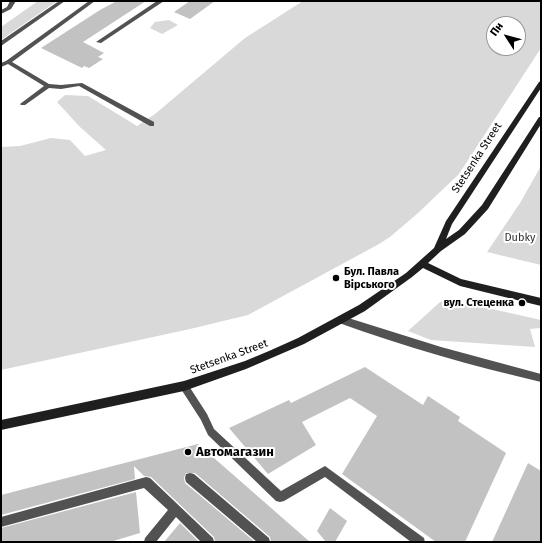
<!DOCTYPE html>
<meta charset="utf-8">
<style>
body{margin:0}
#map{position:relative;width:542px;height:543px;overflow:hidden;background:#fff;font-family:"Fira Sans",sans-serif}
canvas{display:block}
.frame{position:absolute;inset:0;border:2px solid #000;pointer-events:none}
.north{position:absolute;left:486px;top:16px;width:40px;height:40px;box-sizing:border-box;background:#fff;border:1px solid #999;border-radius:50%;rotate:306deg;font-size:11px;font-weight:700;line-height:16px;text-align:center;color:#000}
.north::after{content:'';display:block;margin:auto;width:14px;height:18px;background:#000;clip-path:polygon(50% 0,100% 100%,50% 72%,0 100%)}
</style>
<div id="map">
<canvas width="542" height="543"></canvas>
<div class="frame"></div>
<div class="north">Пн</div>
</div>
<script>
const ctx = document.querySelector('canvas').getContext('2d');
ctx.lineJoin = 'round';
function fill(path, color) {
  ctx.fillStyle = color;
  ctx.fill(path, 'evenodd');
}
function strokePath(path, color, width, dash) {
  ctx.strokeStyle = color;
  ctx.lineWidth = width;
  ctx.lineCap = dash ? 'butt' : 'round';
  ctx.setLineDash(dash || []);
  ctx.stroke(path);
}
function write(font, color, halo, rows, align = 'center') {
  ctx.font = font + ' "Fira Sans",sans-serif';
  ctx.lineWidth = 4;
  ctx.setLineDash([]);
  ctx.textBaseline = 'middle';
  ctx.strokeStyle = halo;
  ctx.fillStyle = color;
  for (const [text, x, y, turn = 0] of rows) {
    ctx.save();
    ctx.translate(x, y);
    ctx.rotate((+turn || 0) * Math.PI / 180);
    ctx.textAlign = isNaN(turn) ? turn : align;
    if (halo) ctx.strokeText(text, 0, 0);
    ctx.fillText(text, 0, 0);
    ctx.restore();
  }
}
fill(new Path2D(`
 M 38,1 L 57,1 L 1,40 L 1,27 Z
 M 303,1 L 541,1 L 541,48 L 459,174 L 418,213 L 390,237 L 379,244 L 248,315 L 190,329 L 1,370 L 1,147 L 20,146 L 51,138 L 70,140 L 85,156 L 106,150 L 80,127 L 57,102 L 65,95 L 88,96 L 137,126 L 155,114 L 245,38 ZM 494,24 L 518,24 L 518,48 L 494,48 Z
 M 169,20 L 178,25 L 162,34 L 150,28 L 155,22 Z
 M 541,166 L 541,265 L 487,252 L 520,203 Z
 M 452,300 L 541,320 L 541,328 L 530,329 L 535,347 L 431,340 L 408,331 L 440,302 Z`), '#d9d9d9');
fill(new Path2D(`
 M 117,1 L 146,1 L 83,42 L 104,53 L 98,57 L 103,59 L 89,68 L 84,66 L 82,68 L 41,48 L 100,10 Z
 M 190,1 L 215,1 L 190,19 L 174,12 Z
 M 365,367 L 423,405 L 428,396 L 460,417 L 458,421 L 506,453 L 465,542 L 436,542 L 342,474 L 377,416 L 350,398 L 302,422 L 316,445 L 268,474 L 229,428 L 289,400 L 291,403 Z
 M 198,444 L 310,542 L 271,542 L 270,537 L 195,473 L 186,473 L 184,478 L 185,483 L 255,542 L 215,542 L 214,537 L 151,477 L 144,476 L 134,466 L 135,479 L 1,515 L 1,495 Z
 M 528,463 L 541,471 L 541,542 L 492,542 Z
 M 136,492 L 140,533 L 110,542 L 1,542 L 1,528 Z
 M 330,508 L 347,521 L 335,542 L 326,542 L 317,531 Z
 M 180,523 L 199,542 L 164,542 Z`), '#c2c2c2');
fill(new Path2D(`
 M 10,1 L 16,1 L 11,9 L 1,14 L 1,10 L 7,7 Z
 M 89,1 L 95,1 L 12,62 L 49,84 L 61,85 L 82,83 L 154,122 L 154,126 L 150,126 L 79,86 L 61,89 L 49,88 L 25,105 L 21,105 L 20,104 L 44,86 L 8,64 L 1,67 L 1,63 L 6,61 Z
 M 157,1 L 164,1 L 101,43 L 96,42 Z
 M 342,316 L 441,347 L 541,374 L 541,382 C 473,366 405,347 339,323 L 338,320 L 339,317 Z
 M 184,381 L 187,383 L 207,414 L 214,429 L 281,491 L 325,466 L 424,538 L 425,542 L 411,542 L 325,477 L 284,501 L 280,502 L 276,501 L 208,435 L 201,420 L 181,389 L 179,386 L 181,383 Z
 M 190,473 L 194,474 L 269,538 L 270,542 L 257,542 L 186,482 L 185,478 L 186,474 Z
 M 146,477 L 150,478 L 213,538 L 214,542 L 201,542 L 176,517 L 156,542 L 144,542 L 145,538 L 168,510 L 144,488 L 1,527 L 1,517 Z`), '#525252');
fill(new Path2D(`
 M 59,1 L 65,1 L 1,46 L 1,41 Z`), '#525252');
fill(new Path2D(`
 M 541,81 L 541,88 L 452,224 L 446,239 L 459,230 L 482,205 L 539,117 L 541,117 L 541,124 L 488,209 L 465,234 L 441,251 L 428,263 L 461,279 L 541,298 L 541,306 L 460,286 L 423,268 L 412,277 L 365,311 L 304,344 L 246,369 L 184,391 L 1,430 L 1,420 L 184,381 L 245,361 L 269,351 L 298,338 L 359,305 L 406,273 L 434,248 L 446,221 L 539,82 Z`), '#1f1f1f');
for (const [x, y, r, color] of [
 [336,278,4,"#000"],
 [522,303,4,"#000"],
 [188,452,4,"#000"]
]) {
  const dot = new Path2D();
  dot.arc(x, y, r, 0, 2 * Math.PI);
  ctx.fillStyle = color;
  ctx.fill(dot);
  strokePath(dot, '#fff', 1.5);
}
write('11px', '#000', '#fff', [
 ["Stetsenka Street",477,158,-57],
 ["Stetsenka Street",229,357,-20]
]);
write('11px', '#303030', '#fff', [
 ["Dubky",520,238]
]);
write('bold 11px', '#000', '#fff', [
 ["Бул. Павла",344,272],
 ["Вірського",344,285],
 ["вул. Стеценка",514,303,"right"]
], 'left');
write('bold 13px', '#000', '#fff', [
 ["Автомагазин",196,452]
], 'left');
</script>
